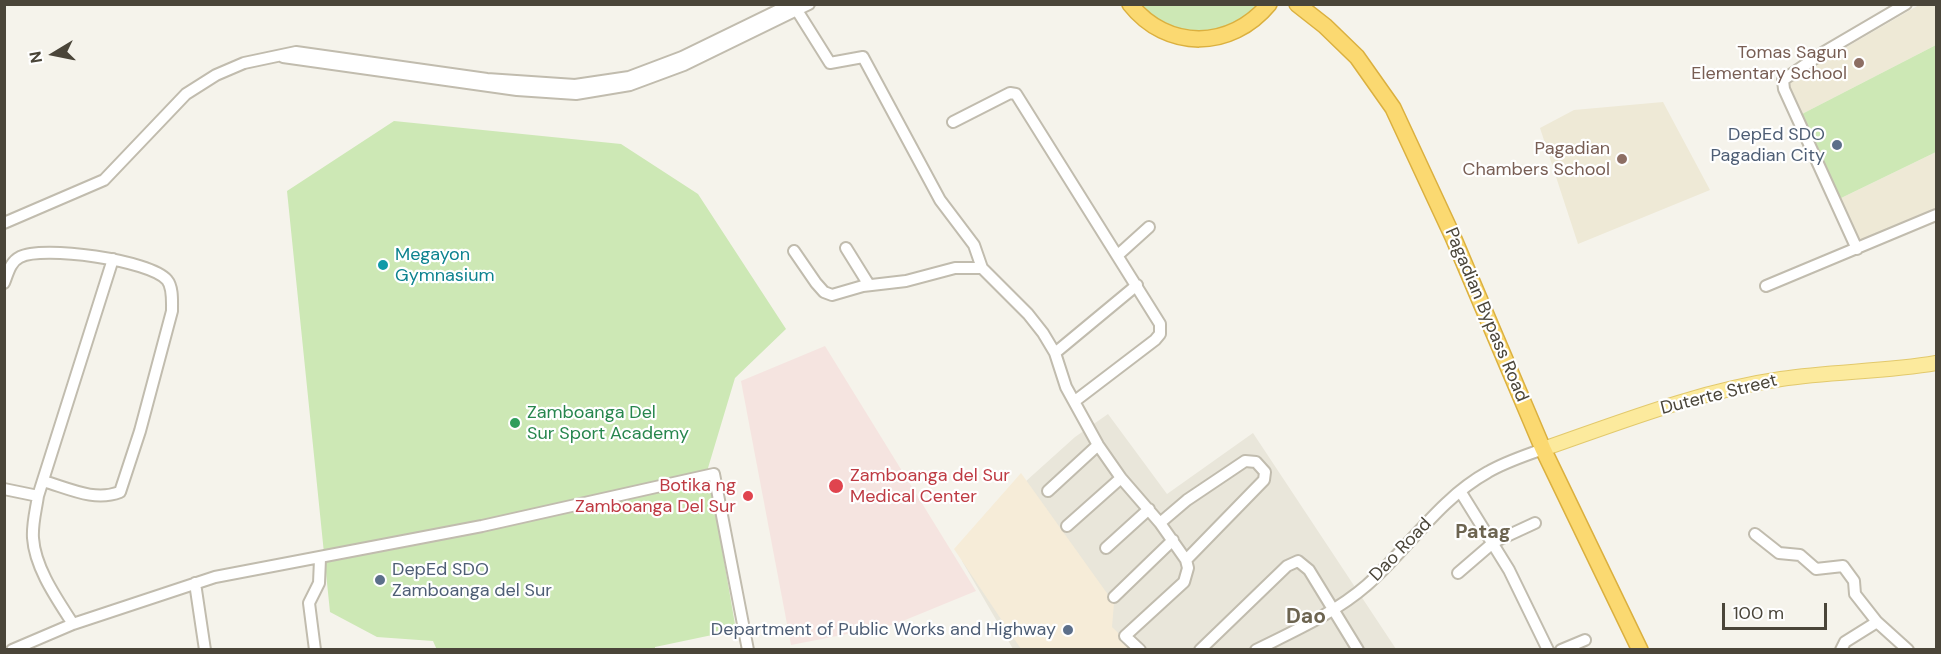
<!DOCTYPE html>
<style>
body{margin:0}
#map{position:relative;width:1941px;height:654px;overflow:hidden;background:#f5f3eb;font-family:"DM Sans",sans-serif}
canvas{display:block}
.frame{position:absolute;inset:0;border:6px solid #4a4539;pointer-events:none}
.north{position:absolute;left:24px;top:24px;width:60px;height:60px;-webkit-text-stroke:4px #fff;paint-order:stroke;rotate:260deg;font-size:16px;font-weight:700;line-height:24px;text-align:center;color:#4a4539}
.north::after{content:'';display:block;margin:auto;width:21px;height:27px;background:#4a4539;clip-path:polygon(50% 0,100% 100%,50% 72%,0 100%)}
.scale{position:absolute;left:1722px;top:603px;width:105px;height:27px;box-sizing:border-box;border:3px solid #4a4539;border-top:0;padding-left:8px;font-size:18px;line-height:21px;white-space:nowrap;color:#4a4539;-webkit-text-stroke:4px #fff;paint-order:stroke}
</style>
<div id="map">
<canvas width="1941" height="654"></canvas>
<div class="frame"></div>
<div class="north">N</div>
<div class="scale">100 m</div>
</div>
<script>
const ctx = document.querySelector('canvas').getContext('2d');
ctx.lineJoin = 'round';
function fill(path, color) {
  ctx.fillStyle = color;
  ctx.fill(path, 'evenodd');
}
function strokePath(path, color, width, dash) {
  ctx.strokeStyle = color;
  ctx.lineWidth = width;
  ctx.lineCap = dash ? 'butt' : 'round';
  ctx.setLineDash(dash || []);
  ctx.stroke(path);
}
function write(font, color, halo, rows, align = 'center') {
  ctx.font = font + ' "DM Sans",sans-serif';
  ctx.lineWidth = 4.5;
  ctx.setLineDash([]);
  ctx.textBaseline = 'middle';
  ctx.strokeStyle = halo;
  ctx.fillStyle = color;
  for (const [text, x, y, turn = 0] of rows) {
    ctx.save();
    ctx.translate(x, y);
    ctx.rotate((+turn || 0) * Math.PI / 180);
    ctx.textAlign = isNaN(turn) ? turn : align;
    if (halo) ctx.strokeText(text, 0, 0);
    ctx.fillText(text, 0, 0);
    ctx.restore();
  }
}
fill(new Path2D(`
 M 1108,414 L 1167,494 L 1253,433 L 1396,649 L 1013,649 L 962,561 L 1025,482 L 1075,437 Z`), '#e9e6da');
fill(new Path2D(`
 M 1021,473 L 1114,603 L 1112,627 L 1135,649 L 1021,649 L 954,549 Z`), '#f6ecd8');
fill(new Path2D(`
 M 1919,5 L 1936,5 L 1936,45 L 1800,115 L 1786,82 Z
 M 1663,102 L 1710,190 L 1578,244 L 1540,128 L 1574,110 Z
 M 1936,152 L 1936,210 L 1859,245 L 1837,200 Z`), '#eee9d6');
fill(new Path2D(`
 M 825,346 L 976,591 L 893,625 L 791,645 L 741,381 Z`), '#f5e4e0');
fill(new Path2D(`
 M 1138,5 L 1263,5 L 1253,15 L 1213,34 L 1168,28 Z
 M 1936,45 L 1936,152 L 1837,200 L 1800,115 Z
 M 394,121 L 621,144 L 698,194 L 786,329 L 735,378 L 708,468 L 736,630 L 655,647 L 655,649 L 437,650 L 433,641 L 377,637 L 330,612 L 287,191 Z`), '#cde8b5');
const minor = new Path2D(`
 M 793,4 L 830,63 L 863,57 L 940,200 L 974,245 L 982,268 L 1028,314 L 1043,333 L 1055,353 L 1066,387 L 1098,445 L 1121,478 L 1160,523 L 1186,560 L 1188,568 L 1184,582 L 1125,636 L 1140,650
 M 283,57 L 517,90 L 576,94 L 630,85 L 684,65 L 809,4
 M 953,122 L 1010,93 L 1016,94 L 1160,324 L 1160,334 L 1155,340 L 1075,401
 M 4,223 L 104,180 L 186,94 L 216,75 L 244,63 L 296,52 L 487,79 L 575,85 L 629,77 L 682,57 L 791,4
 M 846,248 L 869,285
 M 1857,249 L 1784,89 L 1783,80 L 1824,52 L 1906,4
 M 794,251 L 816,283 L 824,292 L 832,295 L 863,286 L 906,281 L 955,268 L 982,268
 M 1118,255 L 1149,227
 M 4,283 C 8,273 10,262 20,257 C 42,245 150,260 167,280 C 173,287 172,301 172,311 L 140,431 L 120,492 C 94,502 68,488 43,481
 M 1766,286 L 1936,215
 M 1055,353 L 1137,285
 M 4,489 L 38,496
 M 1048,491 L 1098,445
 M 1460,491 L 1509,570 L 1548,650
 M 1160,523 L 1187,500 L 1245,461 L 1256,462 L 1265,472 L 1264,480 L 1186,560
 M 1067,526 L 1121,478
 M 1755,534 L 1779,553 L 1800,555 L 1816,569 L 1843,566 L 1854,581 L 1855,594 L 1877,622 L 1908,650
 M 1106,548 L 1149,509
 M 1458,573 L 1494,542 L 1535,523
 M 195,583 L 205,650
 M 1114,597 L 1173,540
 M 73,624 C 57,599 35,568 33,538 C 32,524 36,510 38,496 L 113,259
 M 12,650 L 73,624 L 215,577 L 482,526 L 714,474 L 748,650
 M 315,650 L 309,603 L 319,583 L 320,559
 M 1200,650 L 1287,566 L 1298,561 L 1309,570 L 1358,650
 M 1256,650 C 1294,631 1335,613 1367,585 C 1408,549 1439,499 1488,472 C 1505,462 1524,456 1543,449
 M 1561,650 L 1585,640
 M 1841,650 L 1845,642 L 1877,622`);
const major = new Path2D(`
 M 1543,449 C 1621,422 1699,391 1781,379 C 1832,371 1885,372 1936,363`);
const highway = new Path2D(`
 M 1130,4 C 1167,51 1231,50 1269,4
 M 1297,4 L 1325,26 L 1357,57 L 1393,108 L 1453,237 L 1543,449 L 1640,650`);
strokePath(minor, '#c1bcae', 14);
strokePath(major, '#e2c96c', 16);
strokePath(highway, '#dbb03f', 18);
strokePath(minor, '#fff', 10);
strokePath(major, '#fcea9d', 14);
strokePath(highway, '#fbd971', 15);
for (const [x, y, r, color] of [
 [1859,63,6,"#8d6e63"],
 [1837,145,6,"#5c6f8a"],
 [1622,159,6,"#8d6e63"],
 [383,265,6,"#0f9aa8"],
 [515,423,6,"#2e9e5b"],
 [836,486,8,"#e0444e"],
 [748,496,6,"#e0444e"],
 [380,580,6,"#5c6f8a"],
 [1068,630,6,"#5c6f8a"]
]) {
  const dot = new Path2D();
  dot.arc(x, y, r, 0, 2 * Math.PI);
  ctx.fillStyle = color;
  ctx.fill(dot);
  strokePath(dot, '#fff', 2);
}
write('18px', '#785e54', '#fff', [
 ["Tomas Sagun",1847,53],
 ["Elementary School",1847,74],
 ["Pagadian",1610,149],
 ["Chambers School",1610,170]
], 'right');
write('18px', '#4e5e75', '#fff', [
 ["DepEd SDO",1825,135],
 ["Pagadian City",1825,156],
 ["DepEd SDO",392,570,"left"],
 ["Zamboanga del Sur",392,591,"left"],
 ["Department of Public Works and Highway",1056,630]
], 'right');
write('18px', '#0d838f', '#fff', [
 ["Megayon",395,255],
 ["Gymnasium",395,276]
], 'left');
write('18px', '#4a4539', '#fff', [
 ["Pagadian Bypass Road",1486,315,67],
 ["Duterte Street",1719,395,-14],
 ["Dao Road",1401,550,-46]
]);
write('18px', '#27864d', '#fff', [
 ["Zamboanga Del",527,413],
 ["Sur Sport Academy",527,434]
], 'left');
write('18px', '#be3a42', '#fff', [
 ["Zamboanga del Sur",850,476],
 ["Medical Center",850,497],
 ["Botika ng",736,486,"right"],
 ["Zamboanga Del Sur",736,507,"right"]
], 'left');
write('bold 20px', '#6c6450', '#fff', [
 ["Patag",1483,533]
]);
write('bold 21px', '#6c6450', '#fff', [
 ["Dao",1306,617]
]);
</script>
